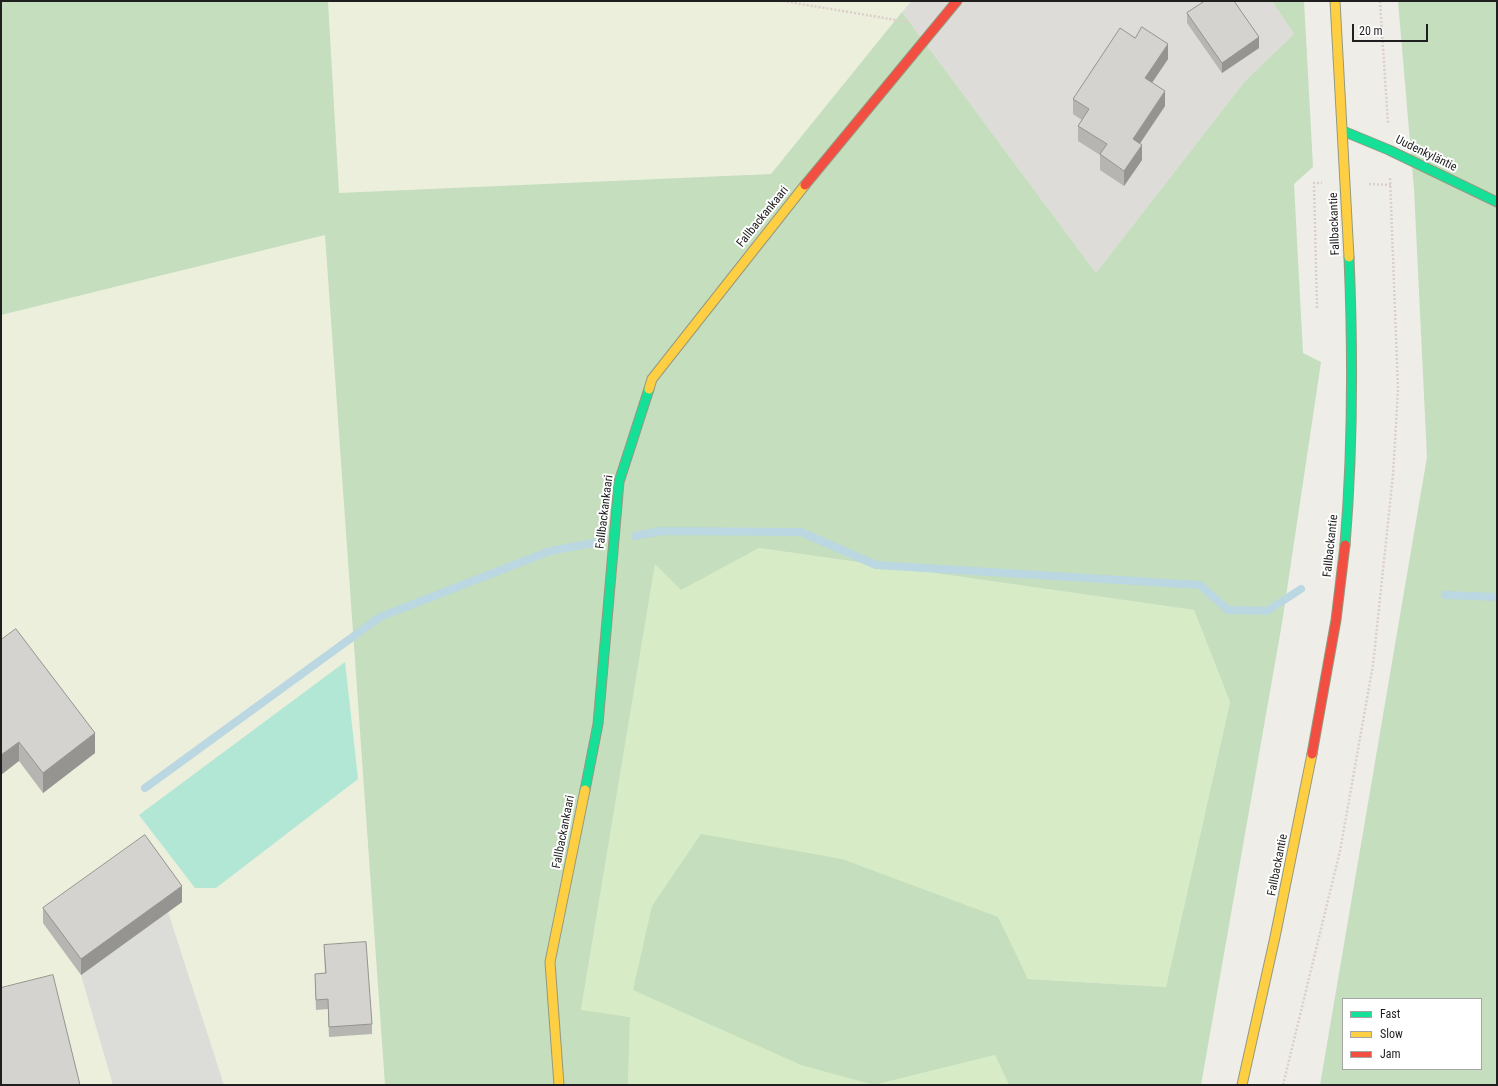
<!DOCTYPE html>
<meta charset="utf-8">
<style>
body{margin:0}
#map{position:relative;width:1498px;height:1086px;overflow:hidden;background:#eeede8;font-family:"Roboto Condensed",sans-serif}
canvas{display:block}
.frame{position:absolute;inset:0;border:2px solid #1f1f1f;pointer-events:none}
.legend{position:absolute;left:1342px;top:998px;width:140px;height:72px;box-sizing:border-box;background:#fff;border:1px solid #a5a5a5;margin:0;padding:5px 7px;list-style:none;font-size:12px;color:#1f1f1f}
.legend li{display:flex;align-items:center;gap:8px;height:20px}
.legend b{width:20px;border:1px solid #a5a5a5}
.scale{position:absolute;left:1352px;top:24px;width:76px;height:18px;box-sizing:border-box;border:2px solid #1f1f1f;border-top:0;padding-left:5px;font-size:12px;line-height:14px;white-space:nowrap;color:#1f1f1f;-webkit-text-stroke:3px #fff;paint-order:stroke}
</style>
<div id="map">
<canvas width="1498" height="1086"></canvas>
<div class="frame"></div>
<ul class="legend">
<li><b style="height:5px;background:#16e098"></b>Fast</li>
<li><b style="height:5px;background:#ffcf43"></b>Slow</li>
<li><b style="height:5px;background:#f24e42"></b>Jam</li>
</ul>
<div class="scale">20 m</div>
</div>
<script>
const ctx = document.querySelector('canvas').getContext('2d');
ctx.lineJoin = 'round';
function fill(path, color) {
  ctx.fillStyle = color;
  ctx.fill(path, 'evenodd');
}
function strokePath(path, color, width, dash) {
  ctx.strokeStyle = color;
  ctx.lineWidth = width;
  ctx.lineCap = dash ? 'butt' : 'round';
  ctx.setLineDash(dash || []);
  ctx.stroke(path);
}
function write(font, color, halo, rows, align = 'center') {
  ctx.font = font + ' "Roboto Condensed",sans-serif';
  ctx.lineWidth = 4;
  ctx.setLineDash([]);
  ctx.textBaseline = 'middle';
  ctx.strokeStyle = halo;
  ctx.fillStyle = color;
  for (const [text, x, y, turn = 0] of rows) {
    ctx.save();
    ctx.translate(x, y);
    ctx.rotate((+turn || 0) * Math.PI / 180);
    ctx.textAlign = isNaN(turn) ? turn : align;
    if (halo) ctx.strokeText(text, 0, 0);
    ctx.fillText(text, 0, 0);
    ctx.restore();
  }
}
fill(new Path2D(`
 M 911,1 L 1272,1 L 1294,34 L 1245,81 L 1096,273 L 902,12 Z`), '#dddcd9');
fill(new Path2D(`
 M 328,1 L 911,1 L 771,174 L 339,193 Z
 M 325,235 L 385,1085 L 1,1085 L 1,315 Z`), '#ecefdb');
fill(new Path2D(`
 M 759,548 L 1194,610 L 1230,702 L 1166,987 L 1028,979 L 997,917 L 874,1085 L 995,1055 L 1009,1085 L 628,1085 L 630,1017 L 581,1011 L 655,563 L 681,589 Z`), '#d7ecc6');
fill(new Path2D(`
 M 1,1 L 328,1 L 339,193 L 771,174 L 902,12 L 1096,273 L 1245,81 L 1294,34 L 1272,1 L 1304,1 L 1313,167 L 1294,184 L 1303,353 L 1321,362 L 1282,623 L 1201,1085 L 1009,1085 L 995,1055 L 874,1085 L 801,1065 L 633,990 L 652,906 L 701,834 L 842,859 L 998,917 L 1028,979 L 1166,987 L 1230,702 L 1194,610 L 759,548 L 681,590 L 655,564 L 581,1010 L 630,1017 L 628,1085 L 385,1085 L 325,235 L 1,315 Z
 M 1398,1 L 1497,1 L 1497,1085 L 1320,1085 L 1427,457 L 1414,189 ZM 1343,999 L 1481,999 L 1481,1069 L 1343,1069 Z`), '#c5debd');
fill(new Path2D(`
 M 345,662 L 358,779 L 216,888 L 195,888 L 139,815 Z`), '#b2e7d5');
fill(new Path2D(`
 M 168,912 L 224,1085 L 113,1085 L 81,975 Z`), '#dcdcd9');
strokePath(new Path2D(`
 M 635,536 L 661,531 L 801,532 L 876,565 L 1200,585 L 1228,610 L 1267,611 L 1301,589
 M 1445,595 L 1497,597
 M 145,788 L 380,617 L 550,551 L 593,543`), '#bad7e2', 8);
const fast = new Path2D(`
 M 1343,131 L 1389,150 L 1497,202
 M 1345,545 C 1353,449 1353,353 1349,257
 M 585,790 L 598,724 L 619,482 L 649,389`);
const slow = new Path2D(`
 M 1335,1 L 1349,257
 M 649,389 L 652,379 L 805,185
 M 559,1085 L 550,962 L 585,790
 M 1242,1085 L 1275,937 L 1312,754`);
const jam = new Path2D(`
 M 805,185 L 957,1
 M 1312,754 L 1336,620 L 1345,545`);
strokePath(fast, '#95997f', 11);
strokePath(slow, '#95997f', 11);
strokePath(jam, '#95997f', 11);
strokePath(new Path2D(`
 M 783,1 L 908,22
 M 1380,1 L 1388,124
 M 1369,184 L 1391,185
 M 1317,308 L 1314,183 L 1322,183
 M 1283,1085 L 1340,851 L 1373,665 L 1393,475 L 1398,390 L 1390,177`), '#dcceca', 2.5, [2, 2]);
strokePath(fast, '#16e098', 9);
strokePath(slow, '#ffcf43', 9);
strokePath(jam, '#f24e42', 9);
fill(new Path2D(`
 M 1187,13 L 1259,48 L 1222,73 L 1187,23 Z
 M 1168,59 L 1152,83 L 1165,106 L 1140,143 L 1142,160 L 1124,186 L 1100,170 L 1100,155 L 1078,141 L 1078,126 L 1082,120 L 1073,114 L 1073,99 Z
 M 1,640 L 95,753 L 43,793 L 19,761 Z
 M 182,902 L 81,975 L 43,923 L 43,908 Z
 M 324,945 L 372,1024 L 372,1034 L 329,1037 L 328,1009 L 316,1010 L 315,984 L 315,974 L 325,973 Z`), '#b7b5b2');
fill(new Path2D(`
 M 1259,37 L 1259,48 L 1222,73 L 1222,63 Z
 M 1168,44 L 1168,59 L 1145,93 L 1145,78 Z
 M 1165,91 L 1165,106 L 1133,154 L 1133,139 Z
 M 1142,145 L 1142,160 L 1124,186 L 1124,171 Z
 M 95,733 L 95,753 L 43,793 L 43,773 Z
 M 19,742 L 19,761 L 1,775 L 1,755 Z
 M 182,886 L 182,902 L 81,975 L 81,959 Z`), '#959491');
const building = new Path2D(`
 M 1205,1 L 1234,1 L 1259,37 L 1222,63 L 1187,13 Z
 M 1142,27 L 1168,44 L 1145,78 L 1165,91 L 1133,139 L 1142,145 L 1124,171 L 1100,154 L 1107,144 L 1078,126 L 1089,109 L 1073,99 L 1120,28 L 1135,38 Z
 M 16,629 L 95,733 L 43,773 L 19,742 L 1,755 L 1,640 Z
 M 145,835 L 182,886 L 81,959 L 43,908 Z
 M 366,942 L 372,1024 L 329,1027 L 328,999 L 316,1000 L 315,974 L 326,973 L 324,945 Z
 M 53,975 L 80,1085 L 1,1085 L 1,988 Z`);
fill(building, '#d5d3cf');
strokePath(building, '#959491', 1);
write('12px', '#1f1f1f', '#fff', [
 ["Uudenkyläntie",1426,154,26],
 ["Fallbackankaari",763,217,-51],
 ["Fallbackantie",1335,224,-92],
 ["Fallbackankaari",605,512,-83],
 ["Fallbackantie",1331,546,-84],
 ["Fallbackankaari",564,832,-79],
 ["Fallbackantie",1278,865,-79]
]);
</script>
